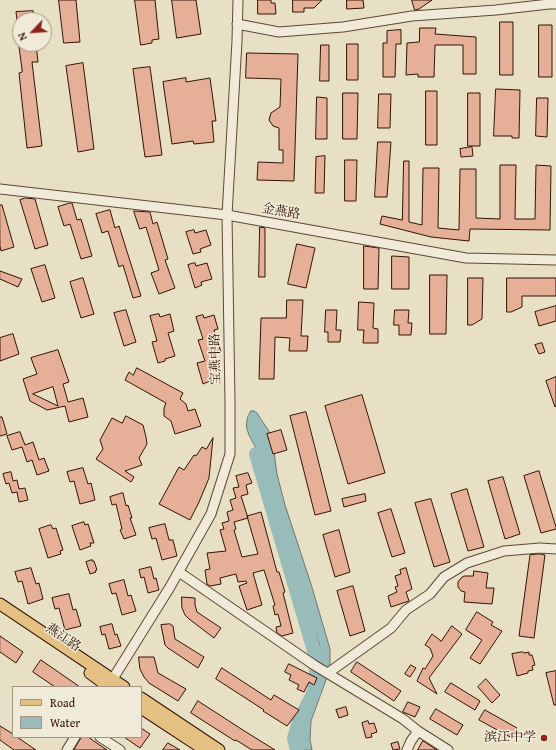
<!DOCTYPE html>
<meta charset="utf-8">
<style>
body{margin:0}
#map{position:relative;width:556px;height:750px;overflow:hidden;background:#e8e0c4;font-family:"Gentium Book Plus",serif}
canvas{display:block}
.legend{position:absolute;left:12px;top:686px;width:130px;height:52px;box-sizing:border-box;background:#f0ebd9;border:1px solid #a49584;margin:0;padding:5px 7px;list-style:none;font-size:12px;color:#331305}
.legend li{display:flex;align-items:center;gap:8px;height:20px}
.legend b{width:20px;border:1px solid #a49584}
.north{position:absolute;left:12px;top:12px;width:40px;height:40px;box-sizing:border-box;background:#f0ebd9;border:1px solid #a49584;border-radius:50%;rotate:245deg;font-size:11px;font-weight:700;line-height:16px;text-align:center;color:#331305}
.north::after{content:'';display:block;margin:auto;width:14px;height:18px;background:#8f2418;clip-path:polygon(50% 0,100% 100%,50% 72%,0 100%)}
</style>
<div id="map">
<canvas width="556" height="750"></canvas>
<ul class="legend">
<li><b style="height:5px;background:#e4c082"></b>Road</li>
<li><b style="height:11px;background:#98bcb9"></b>Water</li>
</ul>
<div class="north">N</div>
</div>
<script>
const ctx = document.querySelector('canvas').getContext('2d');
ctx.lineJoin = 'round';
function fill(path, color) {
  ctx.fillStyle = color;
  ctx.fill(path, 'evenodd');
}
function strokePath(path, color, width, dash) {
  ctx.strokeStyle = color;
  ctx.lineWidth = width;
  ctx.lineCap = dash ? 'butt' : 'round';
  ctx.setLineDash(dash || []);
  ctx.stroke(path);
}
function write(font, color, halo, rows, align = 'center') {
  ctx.font = font + ' "Gentium Book Plus","Noto Serif SC",serif';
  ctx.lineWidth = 3;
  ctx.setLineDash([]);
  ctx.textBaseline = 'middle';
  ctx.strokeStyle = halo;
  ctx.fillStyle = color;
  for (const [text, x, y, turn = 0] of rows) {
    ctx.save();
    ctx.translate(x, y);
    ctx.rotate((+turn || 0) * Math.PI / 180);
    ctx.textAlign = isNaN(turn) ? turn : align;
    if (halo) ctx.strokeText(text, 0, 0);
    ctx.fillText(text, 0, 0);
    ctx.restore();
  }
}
const water = new Path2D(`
 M 251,411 L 254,411 L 257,413 L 272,436 L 277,474 L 285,505 L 311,584 L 330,649 L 330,667 L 326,680 L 311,721 L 310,740 L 312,750 L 300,750 L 300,730 L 302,719 L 307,700 L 320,670 L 321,653 L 319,643 L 299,587 L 257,450 C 253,442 244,430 247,420 C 247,417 249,414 251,411 Z`);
fill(water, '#98bcb9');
strokePath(water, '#707871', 1);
strokePath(new Path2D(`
 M 256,454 L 317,661 L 314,692 L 299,721 L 294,738 L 297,750`), '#98bcb9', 14);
const building = new Path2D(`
 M 59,0 L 76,0 L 80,42 L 64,43 Z
 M 135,0 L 155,0 L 159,39 L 152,40 L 152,43 L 141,45 Z
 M 172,0 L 196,0 L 201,34 L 177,38 Z
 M 258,0 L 271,0 L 271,3 L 275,3 L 276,14 L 258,14 Z
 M 293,0 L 322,0 L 314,8 L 304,8 L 304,12 L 293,12 Z
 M 347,0 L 363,0 L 364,8 L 347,9 Z
 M 412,0 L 432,0 L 419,9 L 415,10 Z
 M 33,11 L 34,20 L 17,20 L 16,12 Z
 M 500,22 L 513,22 L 513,75 L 500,75 Z
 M 539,25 L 552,25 L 552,77 L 539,77 Z
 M 420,28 L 436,28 L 435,34 L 476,37 L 476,74 L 463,74 L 463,45 L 435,45 L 434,77 L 418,77 L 418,74 L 406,75 L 407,43 L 419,42 Z
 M 401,30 L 401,44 L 396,44 L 395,77 L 383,77 L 383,43 L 387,43 L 387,31 Z
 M 19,44 L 36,44 L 38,62 L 32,62 L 42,146 L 27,148 L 19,73 L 22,72 Z
 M 347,44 L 358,44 L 358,80 L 347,80 Z
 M 321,45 L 329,45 L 329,81 L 320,81 Z
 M 247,53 L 298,54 L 294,181 L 257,180 L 258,162 L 283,163 L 283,150 L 279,150 L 279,128 L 273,126 L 269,120 L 271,113 L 280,107 L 281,79 L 246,78 Z
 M 83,63 L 94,149 L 78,152 L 66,66 Z
 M 150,67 L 162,155 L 145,157 L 133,69 Z
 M 186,78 L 186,82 L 210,78 L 216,121 L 212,121 L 214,142 L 194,144 L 193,141 L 172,144 L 163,82 Z
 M 496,89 L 520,90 L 519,138 L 512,138 L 512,136 L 494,136 Z
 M 426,91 L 437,91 L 437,145 L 426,145 Z
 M 343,93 L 358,93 L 357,139 L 343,139 Z
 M 468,93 L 480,93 L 480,146 L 468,146 Z
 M 379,94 L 391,94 L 390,128 L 378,128 Z
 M 317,97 L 327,98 L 327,139 L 316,139 Z
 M 537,98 L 548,98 L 547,137 L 536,136 Z
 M 378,142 L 391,142 L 387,197 L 375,197 Z
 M 472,147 L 473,156 L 461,157 L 460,149 Z
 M 325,156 L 324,193 L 315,193 L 316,157 Z
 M 345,160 L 357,160 L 356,201 L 345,201 Z
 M 404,161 L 409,161 L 409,222 L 422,225 L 423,168 L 439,168 L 438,228 L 459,230 L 460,169 L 476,169 L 476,218 L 500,219 L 500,165 L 516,165 L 515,219 L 535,219 L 536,165 L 551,166 L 550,230 L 470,229 L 469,241 L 431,237 L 380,224 L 382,216 L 402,220 Z
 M 26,198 L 35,199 L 48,245 L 35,249 L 20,200 Z
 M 70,203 L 72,203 L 77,220 L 81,219 L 92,256 L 81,259 L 70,224 L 64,226 L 58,207 Z
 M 0,205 L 2,205 L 14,247 L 1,251 L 0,246 Z
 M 110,210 L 115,228 L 119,226 L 141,296 L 133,298 L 123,265 L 119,267 L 108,231 L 102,233 L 96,214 Z
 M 134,211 L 150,212 L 153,224 L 157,222 L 168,259 L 165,260 L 175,288 L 159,294 L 151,273 L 159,270 L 146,227 L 140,229 Z
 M 260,227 L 265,228 L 265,277 L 259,277 Z
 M 194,230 L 195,233 L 206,230 L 211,245 L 200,249 L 201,252 L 193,254 L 186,232 Z
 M 297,244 L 315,248 L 306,288 L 288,284 Z
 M 364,246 L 379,248 L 378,289 L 364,289 Z
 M 392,256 L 409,257 L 409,289 L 392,289 Z
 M 195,263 L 196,266 L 207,263 L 212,279 L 201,282 L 202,285 L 195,288 L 188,265 Z
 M 45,265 L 55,298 L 42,302 L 31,269 Z
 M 0,271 L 22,279 L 18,287 L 0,279 Z
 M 430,275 L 447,275 L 446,334 L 430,334 Z
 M 83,278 L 94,314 L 81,318 L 70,282 Z
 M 468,278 L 483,278 L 482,319 L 472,325 L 468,325 Z
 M 507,278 L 556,278 L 556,296 L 522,296 L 522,307 L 511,312 L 507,312 Z
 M 287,300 L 303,300 L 301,336 L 308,336 L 307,351 L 289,351 L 290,338 L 275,337 L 274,379 L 259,379 L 261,318 L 286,318 Z
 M 359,302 L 374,303 L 373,328 L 378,329 L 378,343 L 363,343 L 364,330 L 358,330 Z
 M 556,306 L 556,321 L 539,326 L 535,312 Z
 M 126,310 L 136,342 L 124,346 L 114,313 Z
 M 326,310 L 337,310 L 336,330 L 341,330 L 340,342 L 328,342 L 328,332 L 325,332 Z
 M 395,310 L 409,310 L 408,323 L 412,323 L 411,335 L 399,335 L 399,325 L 394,325 Z
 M 159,314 L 160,317 L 170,314 L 174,331 L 168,333 L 175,356 L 165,359 L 165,361 L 158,363 L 152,342 L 157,341 L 150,316 Z
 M 203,315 L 204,318 L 214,315 L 218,329 L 214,330 L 221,352 L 213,355 L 220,375 L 209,378 L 210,381 L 203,384 L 197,363 L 205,361 L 198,340 L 203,339 L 196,317 Z
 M 13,334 L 19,354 L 0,361 L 0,338 Z
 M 542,343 L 545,352 L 539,354 L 535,345 Z
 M 58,350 L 69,382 L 63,384 L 68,402 L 83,398 L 88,417 L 69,422 L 65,406 L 47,410 L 30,401 L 23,379 L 37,374 L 31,358 ZM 53,387 L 58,406 L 33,394 Z
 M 137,368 L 183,393 L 180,399 L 186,404 L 188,411 L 195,409 L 201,426 L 175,434 L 171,421 L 164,416 L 164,408 L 166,403 L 125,380 L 129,372 L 133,375 Z
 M 556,377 L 556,406 L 555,407 L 546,381 Z
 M 362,395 L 385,473 L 348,484 L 325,406 Z
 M 306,412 L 331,511 L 315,515 L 290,416 Z
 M 126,416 L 143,425 L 146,437 L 147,444 L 139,458 L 142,465 L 125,471 L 134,477 L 131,482 L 96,459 L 103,449 L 100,440 L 112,418 L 122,423 Z
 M 0,417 L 2,417 L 7,434 L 0,436 Z
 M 281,430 L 287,450 L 273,454 L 267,434 Z
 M 20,432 L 25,445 L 33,442 L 39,460 L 44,458 L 49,471 L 37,475 L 32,460 L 27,462 L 22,447 L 12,450 L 7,436 Z
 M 213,438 L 209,478 L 199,502 L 190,520 L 159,504 L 179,467 L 184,470 L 194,455 L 196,456 L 202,447 L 206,449 Z
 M 83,468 L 88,484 L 91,483 L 95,500 L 80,504 L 74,481 L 70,482 L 67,472 Z
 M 539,471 L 556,527 L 556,529 L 541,533 L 524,476 Z
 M 11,472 L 13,481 L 17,480 L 19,489 L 25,488 L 28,500 L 19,502 L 17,492 L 12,493 L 9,483 L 6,484 L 3,474 Z
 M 248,473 L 252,483 L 246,485 L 248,494 L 241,496 L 248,518 L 234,522 L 236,529 L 234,530 L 242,557 L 258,554 L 247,516 L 261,512 L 277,572 L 279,572 L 285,592 L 283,593 L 293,633 L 282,636 L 277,633 L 276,627 L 281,626 L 278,614 L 275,615 L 273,606 L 275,605 L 264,570 L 253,573 L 262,605 L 247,610 L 239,586 L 247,583 L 246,581 L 238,582 L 236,574 L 220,578 L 221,584 L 210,586 L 207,584 L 205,570 L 210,569 L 207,553 L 226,551 L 220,530 L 224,529 L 222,523 L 229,521 L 227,512 L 233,510 L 230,500 L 236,498 L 233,488 L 239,487 L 236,476 Z
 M 503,477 L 520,534 L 505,539 L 488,481 Z
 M 467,489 L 484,547 L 468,551 L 451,494 Z
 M 123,493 L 126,506 L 128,505 L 132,518 L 130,518 L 136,535 L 124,539 L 120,530 L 122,529 L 116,504 L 112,505 L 110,497 Z
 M 365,494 L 366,501 L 344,507 L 342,499 Z
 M 431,499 L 450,562 L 434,567 L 415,503 Z
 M 391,509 L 405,553 L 392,557 L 378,513 Z
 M 84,522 L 85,525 L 88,524 L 94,543 L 90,543 L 91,546 L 80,550 L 72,526 Z
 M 165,524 L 169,540 L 173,540 L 177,556 L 162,560 L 156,538 L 152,539 L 149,528 Z
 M 51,525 L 53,529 L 56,528 L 63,550 L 60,551 L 61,554 L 48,558 L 39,529 Z
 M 339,530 L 350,572 L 335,577 L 323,535 Z
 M 540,554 L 545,555 L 534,638 L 519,636 L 530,555 Z
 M 92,560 L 92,561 L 94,561 L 97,570 L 95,571 L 96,572 L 90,574 L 86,562 Z
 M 151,567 L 154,579 L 156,578 L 159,590 L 148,593 L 144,577 L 141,578 L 139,570 Z
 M 31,568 L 36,584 L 39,583 L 43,599 L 28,604 L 22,581 L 18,582 L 15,572 Z
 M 406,568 L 412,589 L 406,592 L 409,601 L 391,607 L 388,596 L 397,592 L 395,587 L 398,586 L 395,576 L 401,574 L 400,570 Z
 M 474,571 L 488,573 L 486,588 L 494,588 L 492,604 L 464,602 L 465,592 L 461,591 L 458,587 L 458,582 L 461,578 L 464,576 L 473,576 Z
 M 124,580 L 128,596 L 131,595 L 136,611 L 122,615 L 116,593 L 112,594 L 109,584 Z
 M 353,586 L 365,631 L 350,636 L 337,591 Z
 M 69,594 L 73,610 L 76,609 L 81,626 L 65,630 L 59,608 L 55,609 L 52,598 Z
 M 182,597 L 195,598 L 195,605 L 197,612 L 221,628 L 214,638 L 189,619 L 185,615 L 182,608 Z
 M 477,612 L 493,622 L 491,625 L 502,631 L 480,664 L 470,658 L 482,640 L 466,630 Z
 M 112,624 L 115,635 L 117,634 L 121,646 L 109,649 L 105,634 L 102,635 L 100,627 Z
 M 170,624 L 173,626 L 175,639 L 204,657 L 198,668 L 168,648 L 165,645 L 161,625 Z
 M 452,626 L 462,634 L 429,678 L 437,694 L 417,681 L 423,668 L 425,669 L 433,656 L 430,648 L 425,645 L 432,634 L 441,641 Z
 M 0,636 L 23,652 L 16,663 L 0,652 Z
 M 523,652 L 524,653 L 529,652 L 529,655 L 532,655 L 535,665 L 532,666 L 533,670 L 528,671 L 528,673 L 517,676 L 512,654 Z
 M 139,657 L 154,657 L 158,673 L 186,689 L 178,701 L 149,683 L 144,677 L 140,669 Z
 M 41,660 L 80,687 L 55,687 L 33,672 Z
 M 357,662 L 401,691 L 394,701 L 351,672 Z
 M 289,664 L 317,678 L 314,685 L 309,682 L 304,692 L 297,689 L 299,685 L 289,680 L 291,675 L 285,672 Z
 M 411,665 L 416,668 L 410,677 L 405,674 Z
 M 222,668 L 271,700 L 274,695 L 299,710 L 287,726 L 263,711 L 264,710 L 216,679 Z
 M 556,671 L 556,705 L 554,705 L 546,673 Z
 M 486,679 L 500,695 L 492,703 L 478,687 Z
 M 451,683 L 480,701 L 475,710 L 445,692 Z
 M 198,701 L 246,732 L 275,750 L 252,750 L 236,740 L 235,741 L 191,713 Z
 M 408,702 L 420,707 L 415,717 L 403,712 Z
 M 346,707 L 348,715 L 339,718 L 336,710 Z
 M 436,709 L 463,725 L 457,735 L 430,719 Z
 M 485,710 L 517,728 L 512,738 L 479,720 Z
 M 368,721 L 369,724 L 374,723 L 377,732 L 371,734 L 372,737 L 366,738 L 362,723 Z
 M 0,726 L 13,734 L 13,737 L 17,737 L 36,750 L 14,750 L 0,740 Z
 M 141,728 L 150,734 L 140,748 L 124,737 L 141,737 Z
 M 82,737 L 88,737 L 107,750 L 74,750 Z
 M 423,741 L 437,750 L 418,750 Z
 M 398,742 L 400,749 L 393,750 L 391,744 Z
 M 168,743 L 180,750 L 163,750 Z`);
fill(building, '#e6af97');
strokePath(building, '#331305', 1);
const minor = new Path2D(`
 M 237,24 L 279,32 L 343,27 L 412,16 L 496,10 L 549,4 L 556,4
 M 0,189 L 227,215 L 466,258 L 556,260
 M 179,572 L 314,665 L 403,719 L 418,731 L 448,750
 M 328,673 L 391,628 L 406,610 L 430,594 L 444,577 L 467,563 L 504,551 L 540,548 L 556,549
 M 109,685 L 170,587 L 211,514 L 230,454 L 230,401 L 227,215 L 237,41 L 238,0
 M 100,737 L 120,750
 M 67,750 L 75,737
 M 407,750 L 411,741 L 418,731`);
const major = new Path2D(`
 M 0,604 L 124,687
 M 90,673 L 109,687
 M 141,698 L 219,750
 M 141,708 L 205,750`);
strokePath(minor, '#604635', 11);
strokePath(major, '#331305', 13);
strokePath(minor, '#f0ebd9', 9);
strokePath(major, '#e4c082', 11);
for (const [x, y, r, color] of [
 [544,738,4,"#8f2418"]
]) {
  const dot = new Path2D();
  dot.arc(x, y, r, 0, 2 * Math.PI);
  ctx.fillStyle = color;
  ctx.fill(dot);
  strokePath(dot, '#f0ebd9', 1.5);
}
write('13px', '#331305', '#f0ebd9', [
 ["金燕路",281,212,10],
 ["宝燕中路",216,359,-91],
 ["燕江路",63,638,34]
]);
write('13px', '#331305', '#f0ebd9', [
 ["滨江中学",536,738]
], 'right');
</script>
